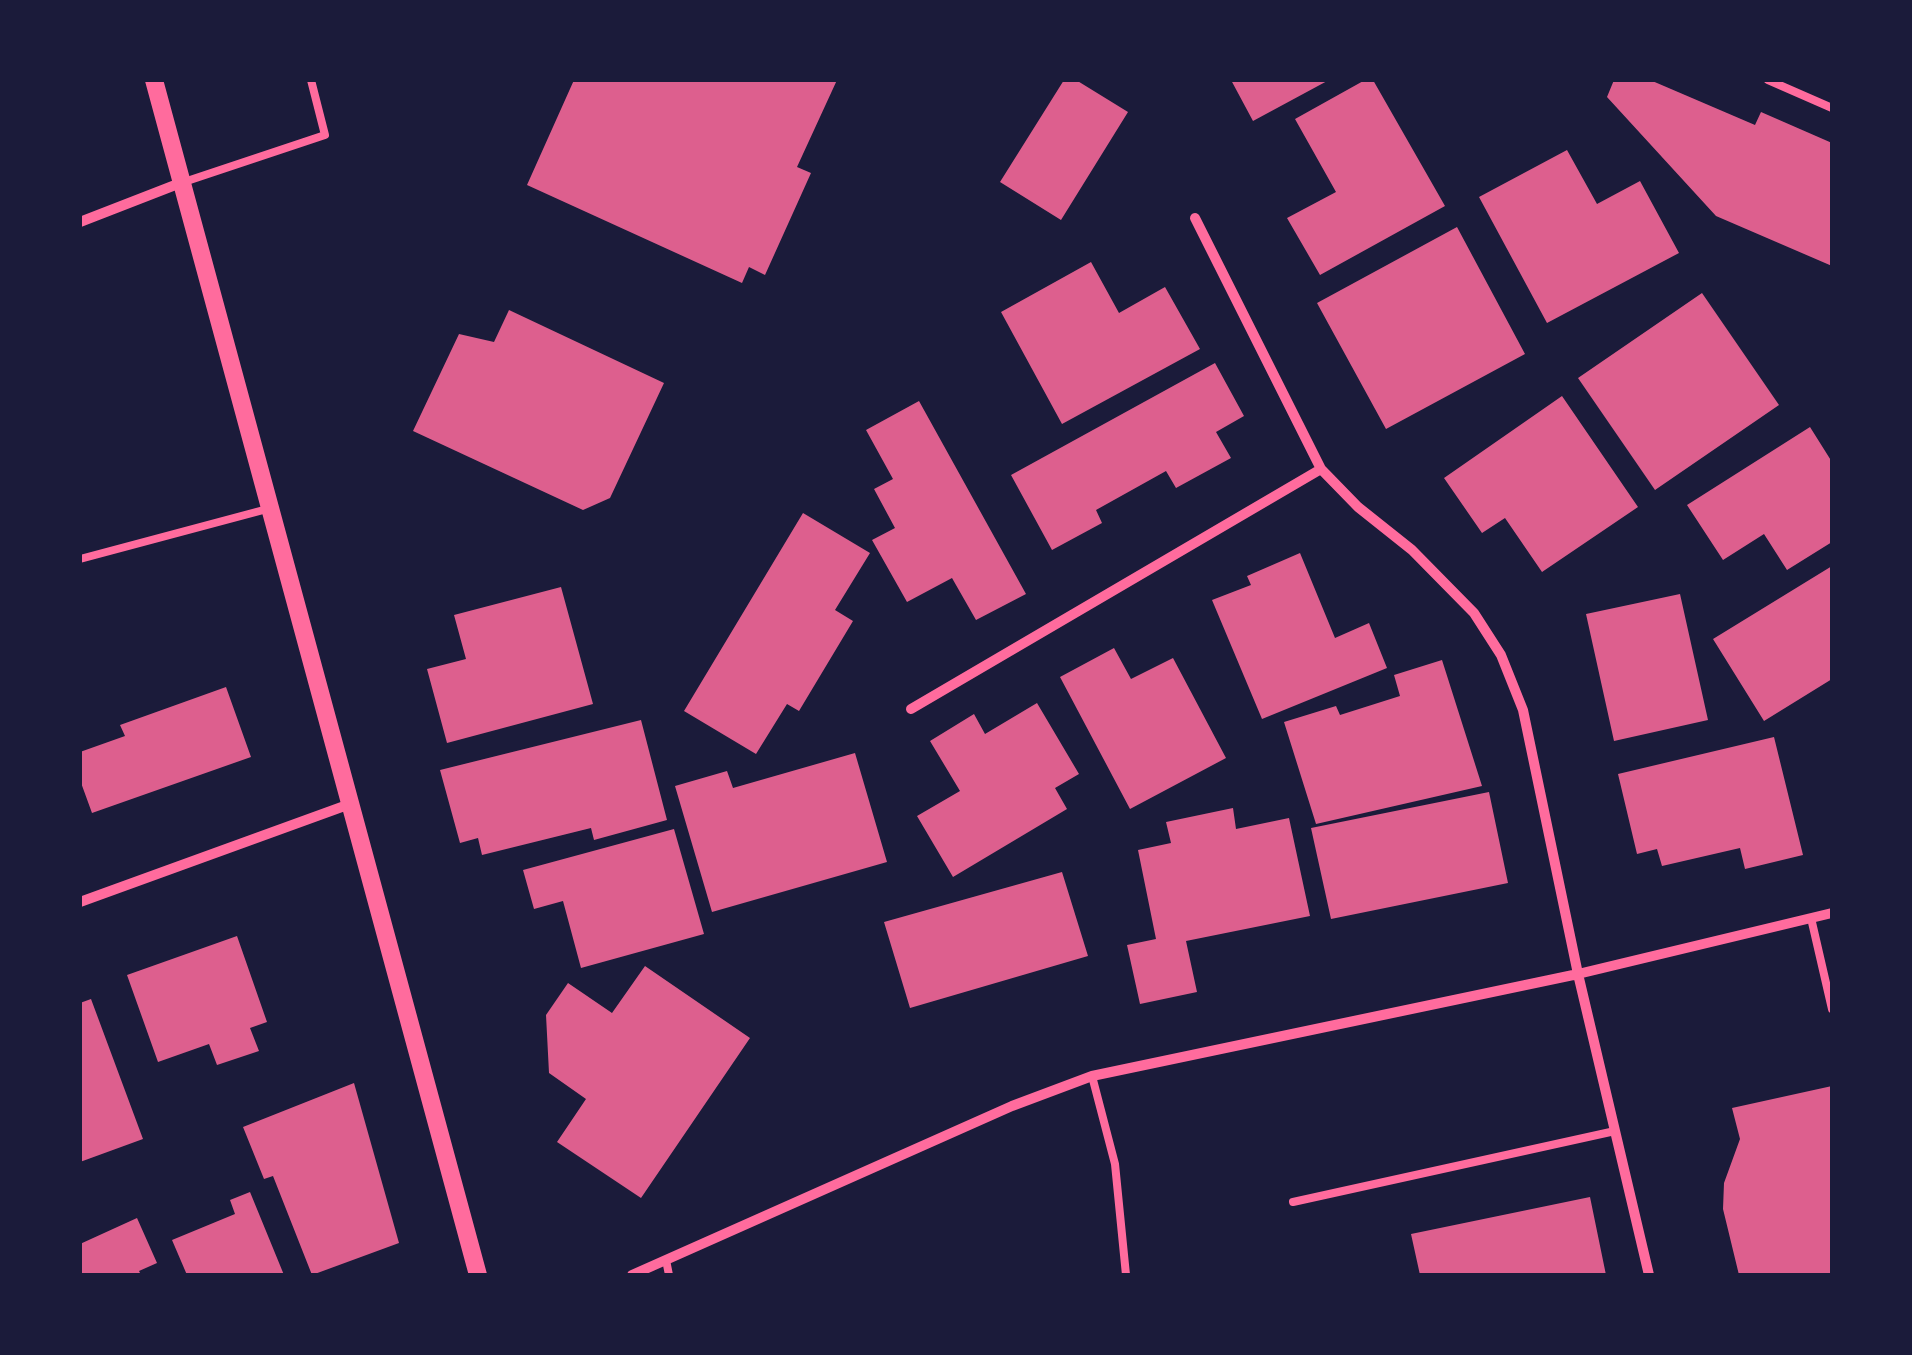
<!DOCTYPE html>
<style>
body{margin:0}
#map{position:relative;width:1912px;height:1355px;overflow:hidden;background:#1b1b3a;font-family:"Archivo Narrow",sans-serif}
canvas{display:block}
.frame{position:absolute;inset:0;border:82px solid #1b1b3a;pointer-events:none}
</style>
<div id="map">
<canvas width="1912" height="1355"></canvas>
<div class="frame"></div>
</div>
<script>
const ctx = document.querySelector('canvas').getContext('2d');
ctx.lineJoin = 'round';
function fill(path, color) {
  ctx.fillStyle = color;
  ctx.fill(path, 'evenodd');
}
function strokePath(path, color, width, dash) {
  ctx.strokeStyle = color;
  ctx.lineWidth = width;
  ctx.lineCap = dash ? 'butt' : 'round';
  ctx.setLineDash(dash || []);
  ctx.stroke(path);
}
fill(new Path2D(`
 M 574,80 L 837,80 L 797,167 L 811,173 L 765,275 L 749,267 L 742,283 L 527,185 Z
 M 1064,80 L 1076,80 L 1128,112 L 1061,220 L 1000,182 Z
 M 1231,80 L 1329,80 L 1253,121 Z
 M 1365,80 L 1373,80 L 1445,206 L 1320,275 L 1287,218 L 1336,192 L 1295,119 Z
 M 1614,80 L 1650,80 L 1755,125 L 1761,112 L 1832,143 L 1832,266 L 1716,216 L 1607,97 Z
 M 1567,150 L 1597,204 L 1640,181 L 1679,253 L 1547,323 L 1479,197 Z
 M 1457,227 L 1525,354 L 1386,429 L 1317,303 Z
 M 1091,262 L 1119,313 L 1165,287 L 1200,349 L 1062,424 L 1001,312 Z
 M 1702,293 L 1779,405 L 1655,490 L 1578,378 Z
 M 509,310 L 664,383 L 610,498 L 583,510 L 413,431 L 459,334 L 494,342 Z
 M 1215,363 L 1244,416 L 1216,432 L 1231,458 L 1176,488 L 1166,471 L 1096,510 L 1102,523 L 1052,550 L 1011,475 Z
 M 1562,396 L 1638,507 L 1542,572 L 1505,518 L 1482,533 L 1444,478 Z
 M 919,401 L 1026,594 L 976,620 L 952,578 L 907,602 L 872,540 L 895,528 L 874,489 L 893,479 L 866,430 Z
 M 1810,427 L 1832,462 L 1832,542 L 1787,570 L 1764,534 L 1723,560 L 1687,505 Z
 M 803,513 L 870,553 L 835,610 L 853,621 L 799,711 L 787,704 L 756,754 L 684,711 Z
 M 1300,553 L 1335,638 L 1369,623 L 1387,668 L 1262,719 L 1212,600 L 1251,585 L 1247,576 Z
 M 1832,566 L 1832,679 L 1764,721 L 1713,639 Z
 M 561,587 L 593,704 L 447,743 L 427,669 L 466,659 L 454,615 Z
 M 1680,594 L 1708,720 L 1614,741 L 1586,614 Z
 M 1114,648 L 1131,679 L 1173,658 L 1226,758 L 1130,809 L 1060,677 Z
 M 1442,660 L 1482,786 L 1316,824 L 1284,722 L 1336,706 L 1340,715 L 1400,696 L 1394,675 Z
 M 226,687 L 251,757 L 92,813 L 80,780 L 80,752 L 125,736 L 120,725 Z
 M 1037,703 L 1079,774 L 1055,788 L 1067,809 L 953,877 L 917,816 L 960,791 L 930,741 L 974,714 L 985,734 Z
 M 641,720 L 667,820 L 594,840 L 591,828 L 482,855 L 478,838 L 460,843 L 440,770 Z
 M 1774,737 L 1803,855 L 1745,869 L 1740,848 L 1662,866 L 1657,849 L 1637,854 L 1618,774 Z
 M 855,753 L 887,862 L 712,912 L 675,786 L 727,771 L 733,788 Z
 M 1489,792 L 1508,883 L 1331,919 L 1311,828 Z
 M 1233,808 L 1236,829 L 1289,818 L 1310,916 L 1186,941 L 1197,992 L 1140,1004 L 1127,945 L 1156,939 L 1138,850 L 1171,843 L 1166,822 Z
 M 674,829 L 704,934 L 581,968 L 563,901 L 534,909 L 523,870 Z
 M 1062,872 L 1088,956 L 910,1008 L 884,922 Z
 M 237,936 L 267,1022 L 250,1028 L 259,1051 L 217,1065 L 209,1044 L 158,1062 L 127,975 Z
 M 645,966 L 750,1038 L 641,1198 L 557,1142 L 586,1099 L 549,1073 L 546,1015 L 568,983 L 612,1013 Z
 M 91,999 L 143,1139 L 80,1162 L 80,1003 Z
 M 354,1083 L 399,1243 L 312,1275 L 273,1176 L 264,1179 L 243,1127 Z
 M 1832,1086 L 1832,1275 L 1739,1275 L 1723,1209 L 1724,1183 L 1740,1139 L 1732,1108 Z
 M 250,1192 L 284,1275 L 187,1275 L 172,1240 L 235,1214 L 230,1200 Z
 M 1590,1197 L 1606,1275 L 1420,1275 L 1411,1234 Z
 M 137,1218 L 157,1263 L 139,1271 L 141,1275 L 80,1275 L 80,1244 Z`), '#dd5f8e');
strokePath(new Path2D(`
 M 1768,80 L 1832,108
 M 184,182 L 325,135 L 311,80
 M 80,559 L 271,508
 M 1811,918 L 1832,1009
 M 1092,1076 L 1115,1164 L 1126,1275
 M 1293,1202 L 1615,1131
 M 666,1260 L 669,1275`), '#ff6b9d', 8);
strokePath(new Path2D(`
 M 1195,218 L 1321,469 L 1358,507 L 1412,550 L 1474,613 L 1501,655 L 1523,710 L 1578,974 L 1649,1275
 M 80,222 L 183,182
 M 911,709 L 1321,469
 M 80,902 L 350,804
 M 632,1275 L 1012,1106 L 1092,1076 L 1578,974 L 1832,913`), '#ff6b9d', 10);
strokePath(new Path2D(`
 M 154,80 L 478,1275`), '#ff6b9d', 18);
</script>
